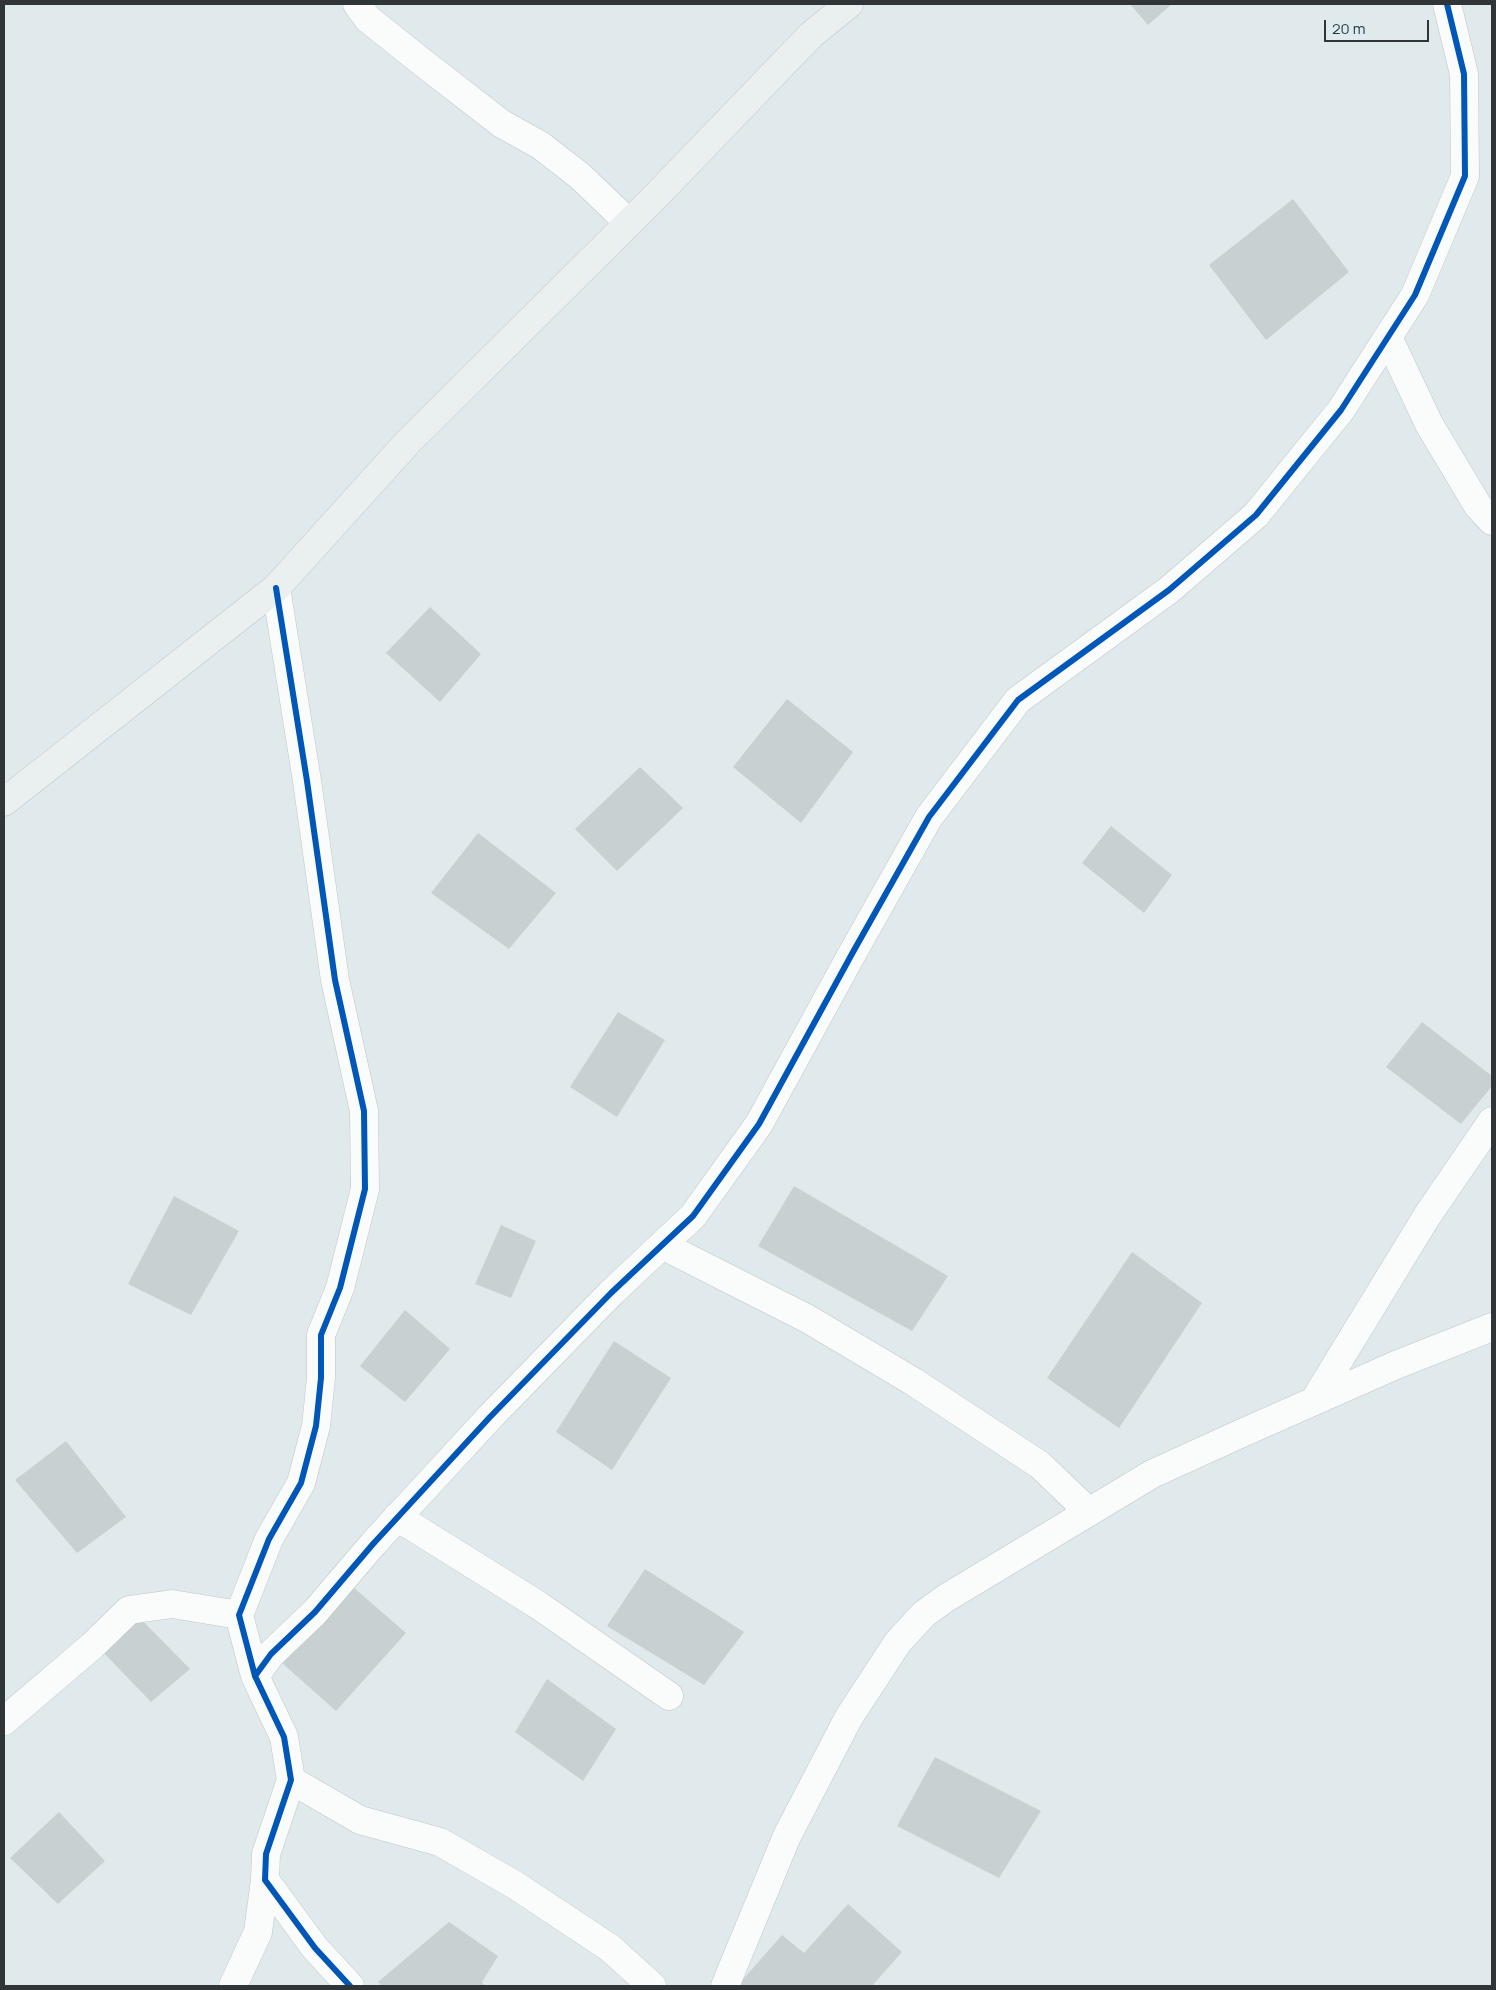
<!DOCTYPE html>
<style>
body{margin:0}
#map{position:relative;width:1496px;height:1990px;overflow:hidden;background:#e0e9ec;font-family:Manrope,sans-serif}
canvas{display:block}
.frame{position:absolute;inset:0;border:5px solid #303638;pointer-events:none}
.scale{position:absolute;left:1324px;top:20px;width:105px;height:22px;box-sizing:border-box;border:2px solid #303638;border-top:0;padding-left:6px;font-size:15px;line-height:18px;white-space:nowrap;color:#303638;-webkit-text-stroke:4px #dbebf1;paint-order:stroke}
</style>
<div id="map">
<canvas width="1496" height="1990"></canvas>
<div class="frame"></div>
<div class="scale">20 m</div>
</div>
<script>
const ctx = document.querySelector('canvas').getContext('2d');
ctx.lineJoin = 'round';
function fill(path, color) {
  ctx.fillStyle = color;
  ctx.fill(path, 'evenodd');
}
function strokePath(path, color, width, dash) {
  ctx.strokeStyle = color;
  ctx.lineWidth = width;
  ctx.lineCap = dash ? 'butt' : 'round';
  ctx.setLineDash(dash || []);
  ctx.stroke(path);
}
fill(new Path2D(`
 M 1130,4 L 1172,4 L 1148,25 Z
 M 1293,199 L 1349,272 L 1266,340 L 1209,265 Z
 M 430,607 L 481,654 L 440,702 L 386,653 Z
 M 787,699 L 853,752 L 801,823 L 733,767 Z
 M 640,767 L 683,808 L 617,871 L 575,829 Z
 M 1111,826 L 1172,875 L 1144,913 L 1082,863 Z
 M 478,833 L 556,893 L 509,949 L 431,893 Z
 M 618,1012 L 665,1040 L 617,1117 L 570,1087 Z
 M 1422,1022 L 1492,1076 L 1492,1086 L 1461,1124 L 1386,1067 Z
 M 794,1186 L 948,1276 L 912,1331 L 758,1246 Z
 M 174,1196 L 239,1231 L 191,1315 L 128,1284 Z
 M 501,1225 L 536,1241 L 511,1298 L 475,1284 Z
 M 1132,1252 L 1202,1303 L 1119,1428 L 1047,1378 Z
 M 405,1310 L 450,1349 L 405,1402 L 360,1366 Z
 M 614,1341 L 671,1378 L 612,1470 L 556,1432 Z
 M 66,1441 L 126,1517 L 77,1553 L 15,1480 Z
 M 645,1569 L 744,1632 L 704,1685 L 607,1626 Z
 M 353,1587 L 406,1633 L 336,1711 L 282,1663 Z
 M 136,1614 L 190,1669 L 151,1702 L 100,1649 Z
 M 547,1679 L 616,1729 L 583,1781 L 515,1732 Z
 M 935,1757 L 1041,1811 L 999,1878 L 897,1826 Z
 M 59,1812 L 105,1861 L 58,1904 L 10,1858 Z
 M 848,1904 L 902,1952 L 872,1986 L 741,1986 L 739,1984 L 782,1935 L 804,1953 Z
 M 449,1922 L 498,1956 L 482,1982 L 485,1986 L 382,1986 L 378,1982 Z`), '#c9d0d2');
const street = new Path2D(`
 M 357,4 L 368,19 L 422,62 L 502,124 L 540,145 L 580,176 L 629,223
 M 1388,337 L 1429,424 L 1478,506 L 1492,521
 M 276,588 L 307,781 L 335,980 L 364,1111 L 365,1189 L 340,1288 L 321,1335 L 321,1378 L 316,1426 L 301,1483 L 269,1539 L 239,1615 L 255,1676 L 284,1737 L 291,1780 L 266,1854 L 265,1880 L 315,1948 L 350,1986
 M 662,1245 L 808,1319 L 914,1382 L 1040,1465 L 1089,1512
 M 1314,1401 L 1427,1216 L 1492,1121
 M 397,1517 L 538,1605 L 669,1696
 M 255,1676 L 271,1654 L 315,1612 L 373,1544 L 490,1417 L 611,1293 L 693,1216 L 759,1124 L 853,952 L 929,817 L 1018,700 L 1169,590 L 1256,515 L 1341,410 L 1415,295 L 1465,176 L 1464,74 L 1447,4
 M 4,1721 L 92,1646 L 129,1610 L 172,1604 L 239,1615
 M 291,1780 L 360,1820 L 440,1842 L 515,1885 L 610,1948 L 652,1986
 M 233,1986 L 258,1932 L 265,1880
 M 725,1986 L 787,1836 L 849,1717 L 898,1642 L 924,1614 L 946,1598 L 1152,1474 L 1242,1433 L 1396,1365 L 1492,1327`);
const secondary = new Path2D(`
 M 4,802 L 276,588 L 408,442 L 653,199 L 811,35 L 849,4`);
strokePath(street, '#c0c6c8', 29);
strokePath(secondary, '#c0c6c8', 29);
strokePath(street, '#fafcfc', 28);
strokePath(secondary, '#eaeff0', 28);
strokePath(new Path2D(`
 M 276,588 L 307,781 L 335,980 L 364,1111 L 365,1189 L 340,1288 L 321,1335 L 321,1378 L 316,1426 L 301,1483 L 269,1539 L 239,1615 L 255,1676 L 284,1737 L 291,1780 L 266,1854 L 265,1880 L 315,1948 L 350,1986
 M 255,1676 L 271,1654 L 315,1612 L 373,1544 L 490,1417 L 611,1293 L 693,1216 L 759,1124 L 853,952 L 929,817 L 1018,700 L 1169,590 L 1256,515 L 1341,410 L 1415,295 L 1465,176 L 1464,74 L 1447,4`), '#0057b8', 6);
</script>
